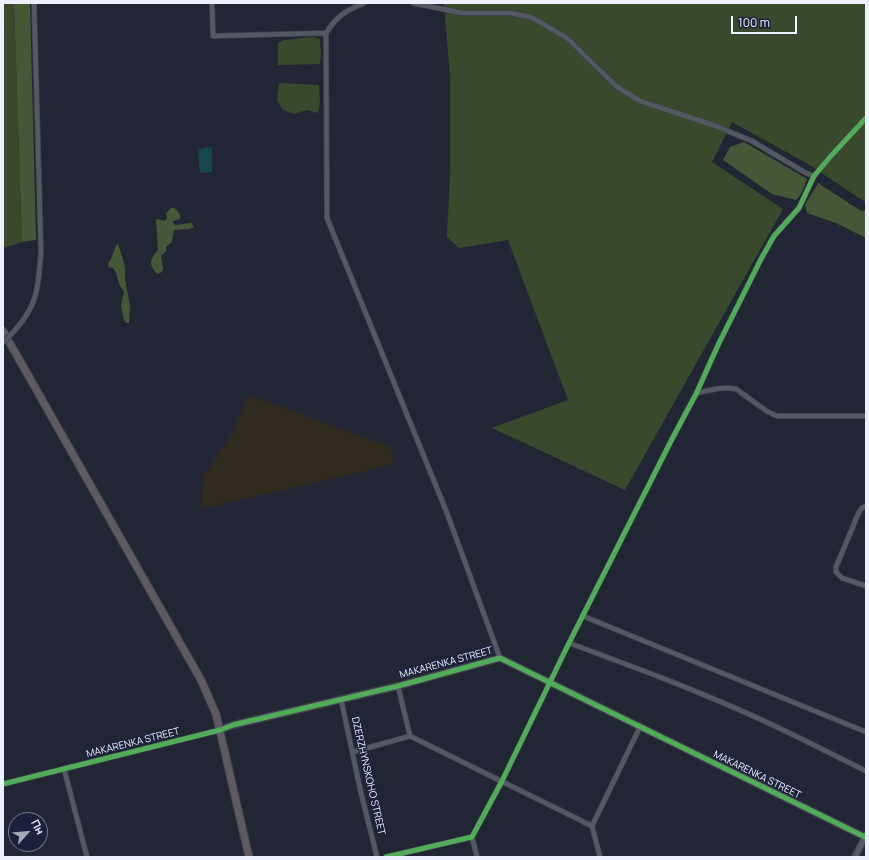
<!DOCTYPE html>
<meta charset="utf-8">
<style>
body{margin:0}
#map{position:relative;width:869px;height:860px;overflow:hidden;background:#222634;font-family:Manrope,sans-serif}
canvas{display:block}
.frame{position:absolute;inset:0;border:4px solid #ecf0ff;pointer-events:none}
.north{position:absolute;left:8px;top:812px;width:40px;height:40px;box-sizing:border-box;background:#1b213b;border:1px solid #6f7489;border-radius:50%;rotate:63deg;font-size:11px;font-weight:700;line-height:16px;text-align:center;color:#ecf0ff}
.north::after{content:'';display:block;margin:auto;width:14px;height:18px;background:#a5a9b8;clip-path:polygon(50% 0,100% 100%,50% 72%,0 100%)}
.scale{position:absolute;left:731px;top:16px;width:66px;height:18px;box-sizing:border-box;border:2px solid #ecf0ff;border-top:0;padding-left:5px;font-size:12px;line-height:14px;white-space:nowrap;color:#ecf0ff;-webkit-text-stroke:3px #1b213b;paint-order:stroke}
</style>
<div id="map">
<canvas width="869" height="860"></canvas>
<div class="frame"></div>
<div class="north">Пн</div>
<div class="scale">100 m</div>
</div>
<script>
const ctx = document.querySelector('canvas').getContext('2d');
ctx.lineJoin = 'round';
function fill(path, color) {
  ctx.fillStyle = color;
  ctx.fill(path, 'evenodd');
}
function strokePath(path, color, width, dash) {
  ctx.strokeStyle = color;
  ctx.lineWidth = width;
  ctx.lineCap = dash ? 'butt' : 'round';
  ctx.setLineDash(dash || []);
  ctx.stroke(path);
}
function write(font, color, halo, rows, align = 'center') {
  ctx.font = font + ' Manrope,sans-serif';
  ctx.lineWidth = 3;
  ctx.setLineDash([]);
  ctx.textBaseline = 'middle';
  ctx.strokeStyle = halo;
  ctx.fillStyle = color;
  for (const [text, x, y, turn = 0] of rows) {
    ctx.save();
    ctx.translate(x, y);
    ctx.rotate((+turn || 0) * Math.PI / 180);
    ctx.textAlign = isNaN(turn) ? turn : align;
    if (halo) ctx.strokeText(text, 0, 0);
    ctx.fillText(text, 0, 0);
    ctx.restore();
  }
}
fill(new Path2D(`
 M 249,395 L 390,447 L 394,464 L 201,509 L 204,476 L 232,434 Z`), '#30291d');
fill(new Path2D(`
 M 3,3 L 14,3 L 22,242 L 3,248 Z
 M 444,3 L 866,3 L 866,201 L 865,202 L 808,164 L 732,122 L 712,162 L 783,209 L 625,490 L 492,428 L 568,400 L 508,240 L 459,248 L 447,237 L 450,172 L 450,76 Z
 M 313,37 L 320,39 L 321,55 L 320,64 L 278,65 L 278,43 L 284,40 Z
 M 279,83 L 319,85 L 320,102 L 318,113 L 307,110 L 294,114 L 283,110 L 277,101 Z`), '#384a2b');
fill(new Path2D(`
 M 14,3 L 30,3 L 36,240 L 22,242 Z
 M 744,142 L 807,179 L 801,194 L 796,200 L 772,194 L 723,160 L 730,147 Z
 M 818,183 L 861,211 L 866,210 L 866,238 L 836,223 L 807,213 L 805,205 Z
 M 171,208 L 174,208 C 178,211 181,213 180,219 L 173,221 L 173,223 L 176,225 L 191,223 L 194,227 L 189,229 L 174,230 L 172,242 L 166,247 L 166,251 L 161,256 L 163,268 L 162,272 L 157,274 C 148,263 150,260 158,250 L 156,219 L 165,221 L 167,218 L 166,213 Z
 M 118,243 L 125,267 L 125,280 L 130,306 L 129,323 L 126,323 L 124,320 L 121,306 L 124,291 C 117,285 119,275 113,268 L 109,267 L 108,264 C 113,257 113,250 118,243 Z`), '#445837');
fill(new Path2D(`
 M 212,147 L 212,172 L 200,173 L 198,149 Z`), '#16474d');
const minor = new Path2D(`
 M 212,3 L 213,36 L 326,33
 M 364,3 C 345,11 337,16 326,33 L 327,218 L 447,513 L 500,658
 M 413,3 L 462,13 L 510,13 L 531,17 L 567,38 L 616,86 L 640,101 L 713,125 L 752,141 L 806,173 L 814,176
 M 15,330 C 39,304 38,285 41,252 L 34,3
 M 697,393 C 710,390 723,386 736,389 L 768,412 L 777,416 L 866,416
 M 866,506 L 862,508 L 859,512 L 836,567 L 836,572 L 842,578 L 866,586
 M 583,616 L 866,732
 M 569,643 C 634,667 699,691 762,720 C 797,736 831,754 866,771
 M 398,686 L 410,736
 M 341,699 L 361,793 L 377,857
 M 353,752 L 410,736 L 592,826
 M 64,769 L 87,857
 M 3,784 L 220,730
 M 472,837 L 477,857
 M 386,857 L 472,837 L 502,781 L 569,643 L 672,439 L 696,394 L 719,343 L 761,259 L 774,236 L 799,208 L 814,176 L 830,157 L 866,118
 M 600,857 L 592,826 L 640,727`);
const tertiary = new Path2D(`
 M 220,730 L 233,725 L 398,686 L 500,658 L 865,837 L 855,857`);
const primary = new Path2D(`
 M 3,331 L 201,680 L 216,714 L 249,857`);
strokePath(minor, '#3e414c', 6);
strokePath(tertiary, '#3e414c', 8);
strokePath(primary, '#3e414c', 9);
strokePath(minor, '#545862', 4.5);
strokePath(tertiary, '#545862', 5.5);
strokePath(primary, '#5e5b60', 7);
const minorBridge = new Path2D(`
 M 3,343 L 15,330`);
strokePath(minorBridge, '#3e414c', 6, []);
strokePath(minorBridge, '#545862', 4.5);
strokePath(new Path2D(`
 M 3,784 L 220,730 L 233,725 L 398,686 L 500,658 L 865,837 L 866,835
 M 386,857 L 472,837 L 502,781 L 569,643 L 672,439 L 696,394 L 719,343 L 761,259 L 774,236 L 799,208 L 814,176 L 830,157 L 866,118`), '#51ab58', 5);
write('10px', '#ecf0ff', '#1b213b', [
 ["MAKARENKA STREET",446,663,-15],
 ["MAKARENKA STREET",133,743,-14],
 ["MAKARENKA STREET",757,775,26],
 ["DZERZHYNSKOHO STREET",368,776,77]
]);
</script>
